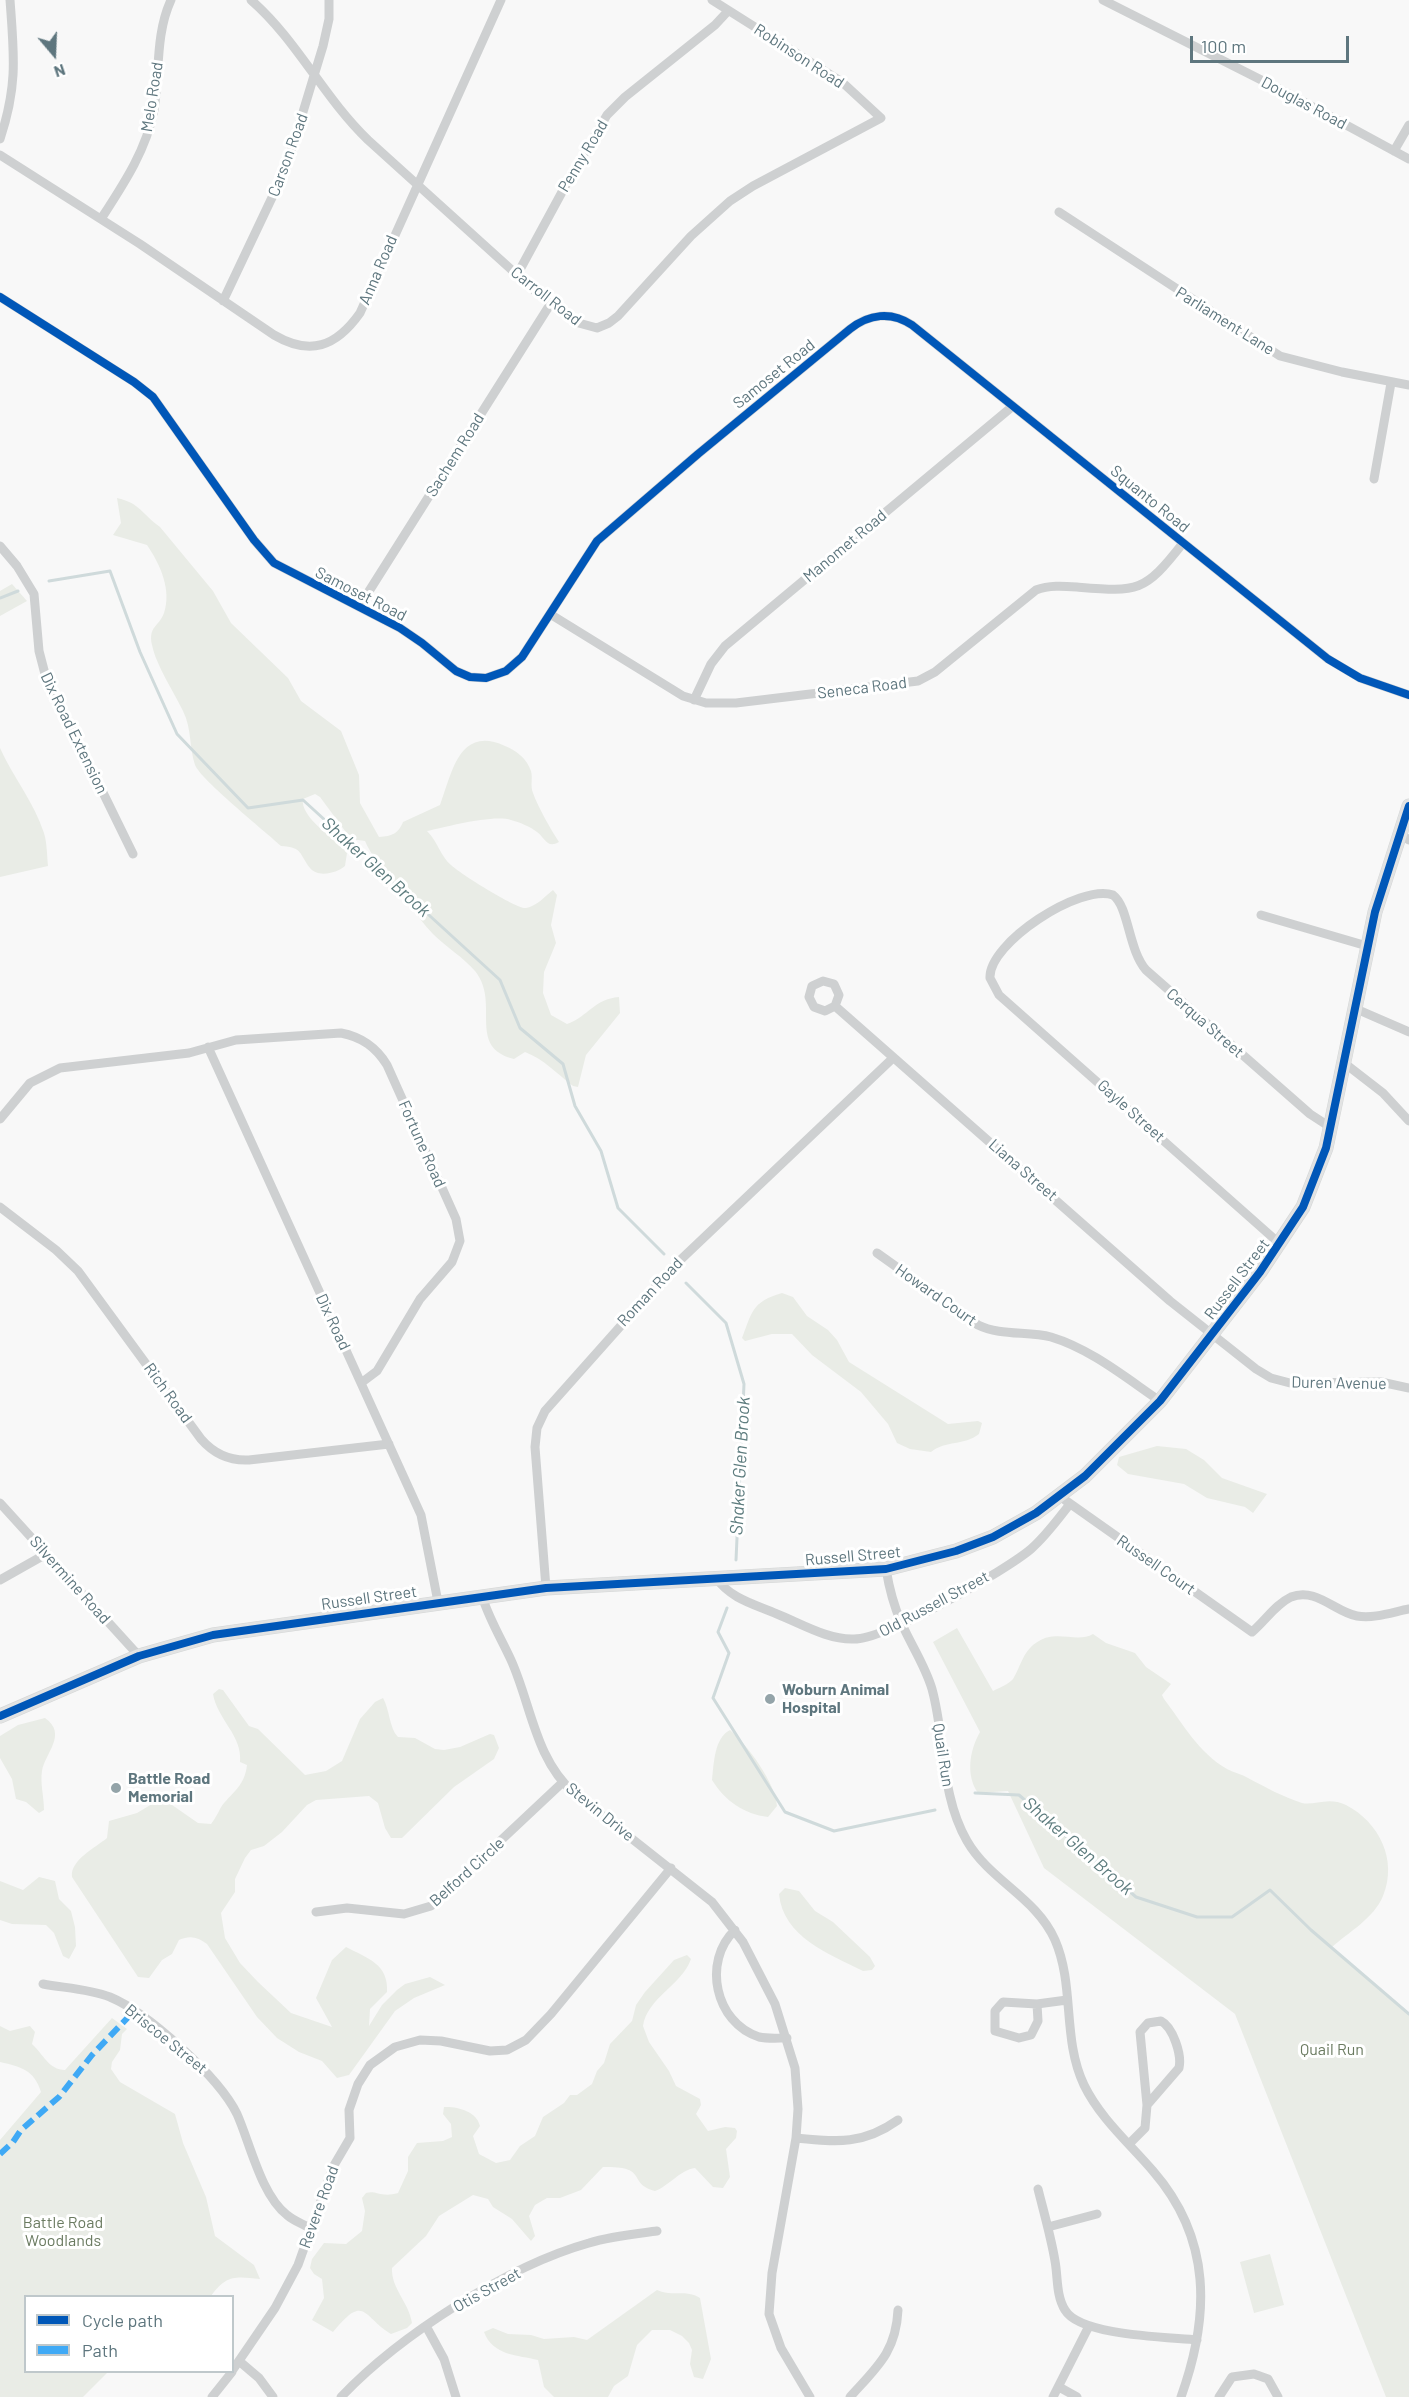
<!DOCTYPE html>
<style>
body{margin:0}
#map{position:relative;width:1409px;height:2397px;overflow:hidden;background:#f8f8f8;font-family:Barlow,sans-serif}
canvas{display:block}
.legend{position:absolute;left:24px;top:2295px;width:210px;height:78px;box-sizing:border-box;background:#fff;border:2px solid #bfc8cb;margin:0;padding:8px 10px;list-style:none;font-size:18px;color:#5e767e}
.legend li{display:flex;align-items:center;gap:12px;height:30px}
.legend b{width:30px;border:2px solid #bfc8cb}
.north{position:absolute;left:24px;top:24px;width:60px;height:60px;-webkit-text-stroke:4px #fff;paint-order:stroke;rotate:161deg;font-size:16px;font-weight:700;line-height:24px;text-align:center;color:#5e767e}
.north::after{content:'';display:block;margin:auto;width:21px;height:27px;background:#5e767e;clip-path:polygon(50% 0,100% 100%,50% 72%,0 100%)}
.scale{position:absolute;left:1190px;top:36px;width:159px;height:27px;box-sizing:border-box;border:3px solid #5e767e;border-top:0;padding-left:8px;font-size:18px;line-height:21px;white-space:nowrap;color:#5e767e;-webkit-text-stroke:4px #fff;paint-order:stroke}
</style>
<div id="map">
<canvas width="1409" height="2397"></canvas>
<ul class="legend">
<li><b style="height:8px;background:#0057b8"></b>Cycle path</li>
<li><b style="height:8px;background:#3fa9f5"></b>Path</li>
</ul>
<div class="north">N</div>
<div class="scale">100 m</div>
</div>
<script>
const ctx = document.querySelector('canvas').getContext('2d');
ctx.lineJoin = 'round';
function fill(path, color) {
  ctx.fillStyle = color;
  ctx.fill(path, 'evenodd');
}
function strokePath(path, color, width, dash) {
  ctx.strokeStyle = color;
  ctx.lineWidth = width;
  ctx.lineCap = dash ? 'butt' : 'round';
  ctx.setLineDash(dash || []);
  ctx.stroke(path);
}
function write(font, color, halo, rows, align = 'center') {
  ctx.font = font + ' Barlow,sans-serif';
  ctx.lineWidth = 6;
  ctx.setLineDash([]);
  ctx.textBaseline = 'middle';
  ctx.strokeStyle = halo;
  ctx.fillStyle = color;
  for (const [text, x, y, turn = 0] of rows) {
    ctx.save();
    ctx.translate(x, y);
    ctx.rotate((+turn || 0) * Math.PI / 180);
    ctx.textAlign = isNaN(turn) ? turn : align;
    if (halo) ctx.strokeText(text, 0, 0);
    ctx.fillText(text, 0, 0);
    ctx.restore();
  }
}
fill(new Path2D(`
 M 117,498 C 140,503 142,514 160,527 L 213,591 L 231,623 L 288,678 L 301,701 L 341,731 L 359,775 L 360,803 L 379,837 C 392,836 398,834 403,822 L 440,805 C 452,773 459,725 505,746 C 516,750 527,759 531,771 C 533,778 530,786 533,793 C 539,809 550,828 559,842 C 547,849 545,838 537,832 C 531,827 519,822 511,820 C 494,814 445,827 427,831 C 438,842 441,857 451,865 C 459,873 518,910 526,908 C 537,906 544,897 553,890 L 557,895 L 551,925 L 556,943 L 544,972 L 543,993 L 551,1015 L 567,1024 C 589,1016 594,999 619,997 L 620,1013 L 586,1055 L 578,1087 L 573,1086 C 556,1073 545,1060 525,1052 L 514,1059 C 466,1047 501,1003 475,971 C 463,957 446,947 433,934 C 415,916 405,893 389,874 C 378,861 372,857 365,841 L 351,839 L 320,797 L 315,794 L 303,799 C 300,818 335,838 347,853 L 345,866 C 337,873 318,878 310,868 C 299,854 303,847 281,846 C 265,831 201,780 195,765 C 189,747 192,729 183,711 C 174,692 156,665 152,645 C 148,626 159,627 164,613 C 172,590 160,564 147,545 L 113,535 L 121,523 Z
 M 12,584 L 27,601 L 0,616 L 0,591 Z
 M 0,748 C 13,777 34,802 44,833 C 47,843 47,855 48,866 L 0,877 Z
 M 782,1293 L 793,1297 L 807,1316 L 828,1330 L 837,1340 L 849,1362 L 948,1424 L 978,1421 L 982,1423 L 979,1434 C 964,1446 946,1440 931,1452 L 910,1449 L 897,1443 L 888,1424 L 861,1392 L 812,1355 L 792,1334 L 772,1334 L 745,1341 L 742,1338 C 752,1313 751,1302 782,1293 Z
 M 1157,1446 L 1186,1449 L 1204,1460 L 1222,1478 L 1267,1494 L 1253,1513 L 1245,1507 L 1207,1498 L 1184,1484 L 1128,1474 L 1117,1465 L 1119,1457 Z
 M 957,1628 L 993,1691 C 999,1688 1009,1684 1013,1679 C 1022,1664 1023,1650 1039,1641 C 1056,1630 1078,1643 1093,1634 L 1106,1643 L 1135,1653 L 1146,1667 L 1171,1684 L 1162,1695 L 1164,1699 C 1183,1724 1199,1753 1227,1769 C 1234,1773 1242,1774 1248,1778 C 1265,1787 1283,1797 1302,1803 C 1314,1806 1328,1796 1346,1805 C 1379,1822 1398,1860 1383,1896 C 1374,1918 1349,1932 1332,1947 L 1409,2015 L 1409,2397 L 1386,2397 L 1235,2014 L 1044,1868 L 1008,1791 L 978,1793 C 966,1776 969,1751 980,1732 L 933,1642 Z
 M 219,1689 L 223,1690 L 249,1726 L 258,1729 L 305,1775 L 326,1771 L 342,1761 L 360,1719 L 375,1702 L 383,1698 C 390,1710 389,1728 398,1737 L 415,1738 L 435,1749 L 444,1750 L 460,1747 L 490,1734 L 494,1735 L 499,1748 L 494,1759 L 454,1787 L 402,1838 L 391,1838 L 385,1828 L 378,1803 L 369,1796 L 316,1800 L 307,1805 L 282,1832 L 264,1846 L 251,1850 L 245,1858 L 235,1879 L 235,1892 L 221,1913 L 225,1938 L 240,1963 L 258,1982 L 291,2013 L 332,2027 L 316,1998 L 332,1960 L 346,1947 C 367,1958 389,1964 387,1992 L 370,2009 L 369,2026 L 382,2005 L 397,1990 L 405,1984 L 430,1977 L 445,1985 L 414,1998 L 395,2011 L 349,2075 L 337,2078 L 322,2061 L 299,2052 L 277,2038 L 257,2017 L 207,1944 C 198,1937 190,1935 179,1940 L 172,1954 L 162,1960 L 149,1978 L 138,1977 L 72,1877 C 70,1860 95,1848 107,1838 L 109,1821 L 137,1813 L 162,1798 L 198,1823 L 211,1824 C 217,1817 219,1809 224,1803 C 236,1790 245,1783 247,1765 L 240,1762 C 243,1736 217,1719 213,1694 Z
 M 45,1718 C 68,1734 45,1753 42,1771 C 40,1783 44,1797 44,1810 L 39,1813 L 26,1802 L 16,1799 L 12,1779 L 0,1758 L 0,1736 L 18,1725 Z
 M 730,1730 C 747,1744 776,1784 777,1806 L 768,1817 C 744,1814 725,1801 712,1780 C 714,1764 714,1738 730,1730 Z
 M 39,1877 L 55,1881 L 59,1899 L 71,1911 L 75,1927 L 76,1946 L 69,1959 L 63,1956 L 54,1933 L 46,1925 L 12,1924 L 0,1920 L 0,1881 L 23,1890 Z
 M 785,1888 L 799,1891 L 815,1911 L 833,1922 L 870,1957 L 875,1966 L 872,1970 L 863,1971 C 829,1954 783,1937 779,1894 Z
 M 687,1955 L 691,1959 C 682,1985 647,1998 643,2026 L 649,2042 L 669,2071 L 676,2086 L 700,2099 L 701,2105 L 696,2114 L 708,2131 L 725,2127 L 735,2128 L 737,2131 L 736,2138 L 726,2149 L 730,2177 L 723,2188 L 713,2187 L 695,2168 C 680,2170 669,2186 655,2191 C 626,2183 650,2166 603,2167 L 581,2190 L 560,2198 L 547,2198 L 535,2205 L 529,2216 L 535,2236 L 531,2241 L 512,2219 L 493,2207 L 488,2199 L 473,2195 L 439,2216 L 426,2236 L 392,2268 C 391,2289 409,2302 412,2323 L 407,2328 L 391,2334 C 362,2316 365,2293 333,2332 L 312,2320 L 324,2298 L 322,2279 L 314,2274 L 310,2268 L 312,2259 L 324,2243 L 346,2244 L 362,2231 L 365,2211 L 362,2198 L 366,2193 C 376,2190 381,2198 398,2193 L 408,2171 L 408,2157 L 417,2143 L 443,2141 L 452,2137 L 451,2124 L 443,2114 L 444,2107 C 456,2106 477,2111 480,2126 L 473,2136 L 479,2154 L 496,2163 L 510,2160 L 520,2146 L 535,2136 L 543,2117 L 564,2103 L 570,2095 L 577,2095 L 592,2084 L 597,2071 L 604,2063 L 610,2044 L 632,2021 L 636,2005 L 645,1992 L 674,1960 Z
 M 112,2018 L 127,2029 L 122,2034 L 120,2050 L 112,2062 L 111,2069 L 120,2082 L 175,2114 L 183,2143 L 206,2197 L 215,2236 L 254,2265 L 260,2279 C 235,2276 226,2275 211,2296 L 26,2296 L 26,2372 L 108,2372 L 83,2397 L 0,2397 L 0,2140 L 41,2092 C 34,2070 22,2067 0,2062 L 0,2026 L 10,2031 L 30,2026 L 35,2032 L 32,2044 C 43,2054 49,2070 65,2070 Z
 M 1270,2254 L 1284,2305 L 1254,2313 L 1240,2262 Z
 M 657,2290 C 671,2297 686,2289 700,2298 L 711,2359 L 703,2379 L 694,2377 L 690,2364 L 692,2350 L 689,2343 L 682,2336 L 670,2330 L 652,2330 L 637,2345 L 628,2376 L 614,2386 L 608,2397 L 554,2397 L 544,2387 L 538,2360 C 518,2355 493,2356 484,2332 L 493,2328 L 508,2334 L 531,2335 L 544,2339 L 574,2337 L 587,2340 Z`), '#e9ece6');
strokePath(new Path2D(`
 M 49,581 L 110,571 L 140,652 L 177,734 L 248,808 L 303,800 L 500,980 L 520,1028 L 563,1064 L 575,1106 L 601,1151 L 618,1208 L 664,1254
 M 0,598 L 18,591
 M 686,1283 L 726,1323 L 744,1384 L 736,1560
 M 727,1608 L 718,1632 L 729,1653 L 713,1698 L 785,1812 L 834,1831 L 935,1810
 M 975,1793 L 1019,1795 L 1136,1897 L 1197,1917 L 1232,1917 L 1270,1890 L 1311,1930 L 1409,2014`), '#cfdadb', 3);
const secondary = new Path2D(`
 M 0,1716 L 139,1656 L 213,1635 L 546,1588 L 886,1569 L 956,1551 L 993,1537 L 1036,1513 L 1085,1476 L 1160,1401 L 1260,1272 L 1303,1207 L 1326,1148 L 1375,912 L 1409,806`);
strokePath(secondary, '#d4d6d6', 15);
strokePath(new Path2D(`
 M 251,0 C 297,40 324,98 368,140 L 535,291 L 575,322 L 597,328 L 609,323 L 618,316 L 691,236 L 730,201 L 753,186 L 881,118 L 842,82 L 712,0
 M 1103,0 L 1289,94 L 1409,159
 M 0,139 C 18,85 14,55 10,0
 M 1394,151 L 1409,125
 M 0,155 L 140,244 L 274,335 C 310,356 336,347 360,313 L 501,0
 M 1059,212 L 1280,356 L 1342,372 L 1409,385
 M 101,219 C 123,185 146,151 154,110 C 160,73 155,35 171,0
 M 517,275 L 568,181 L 607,115 L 625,97 L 715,25 L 728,11
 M 0,297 L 134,382 L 153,397 L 254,540 L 274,563 L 400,628 L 422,643 L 456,671 L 470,677 L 486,678 L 506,671 L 522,657 L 597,541 L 698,454 L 850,329 C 869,314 891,311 912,325 L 1328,659 L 1360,678 L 1409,695
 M 223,301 L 286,168 L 323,46 L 329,19 L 329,0
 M 1374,479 L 1391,383
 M 0,546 L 17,566 L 34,594 L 39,651 L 45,674 L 133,854
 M 359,607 L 551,303
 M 550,614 L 683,696 L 706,703 L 736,703 L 918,681 L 935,672 L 1036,590 C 1049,585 1063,586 1077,587 C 1138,592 1144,593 1183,543
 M 694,700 L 711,664 L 725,646 L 1013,406
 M 1399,833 L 1409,840
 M 1261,915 L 1367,946
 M 835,1006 L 825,1011 L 814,1007 L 809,997 L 812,986 L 823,981 L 834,984 L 839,995 L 835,1006 L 1170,1301 L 1256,1369 L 1271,1378 L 1290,1383 L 1381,1382 L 1409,1388
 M 1354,1008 L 1409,1032
 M 208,1047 L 421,1515 L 438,1602
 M 1343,1062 L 1383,1093 L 1409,1121
 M 0,1119 L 30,1083 L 60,1068 L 189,1053 L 236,1040 L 341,1033 C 362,1037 376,1047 387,1065 L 456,1219 L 460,1241 L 452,1262 L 420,1299 L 377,1371 L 361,1383
 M 0,1207 L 56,1250 L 78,1271 L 201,1439 C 214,1454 229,1461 249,1460 L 389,1444
 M 1280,1244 L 999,995 L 990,978 C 988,943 1081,883 1113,895 C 1129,907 1128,949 1146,970 L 1310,1114 L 1330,1127
 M 877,1253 L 978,1325 C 1000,1336 1028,1331 1051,1337 C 1091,1349 1126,1378 1160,1401
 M 1065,1500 L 1252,1632 C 1265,1621 1276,1604 1291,1597 C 1316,1587 1335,1612 1357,1616 C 1374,1619 1393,1612 1409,1609
 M 0,1503 L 139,1656
 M 886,1569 C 889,1587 893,1604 901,1622 C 911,1645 925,1665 932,1689 C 946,1740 940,1794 967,1841 C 990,1881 1036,1897 1055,1940 C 1075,1986 1062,2039 1084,2085 C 1100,2118 1129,2143 1153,2171 C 1212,2239 1210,2316 1181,2397
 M 716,1578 C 731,1599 754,1604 777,1614 C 802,1624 828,1640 854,1639 C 886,1639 1005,1571 1031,1549 C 1046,1536 1058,1519 1070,1504
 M 0,1580 L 46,1554
 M 546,1588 L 535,1447 L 537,1428 L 545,1411 L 674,1266 L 893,1058
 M 482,1596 C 489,1619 501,1638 511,1660 C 531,1704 535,1759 574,1793 L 712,1902 L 743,1942 L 775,2004 L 795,2068 L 798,2109 L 796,2138 L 772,2273 L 769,2314 L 781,2348 L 810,2397
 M 316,1912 L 347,1908 L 404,1914 L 431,1906 L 563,1782
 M 735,1930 C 702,1961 715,2023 759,2037 C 768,2039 778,2038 787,2038
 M 43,1984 C 65,1988 89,1989 110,1997 C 148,2013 219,2077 237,2114 C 250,2143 261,2195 287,2215 C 294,2221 303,2224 311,2229
 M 1037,2004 L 1038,2021 L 1031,2035 L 1019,2038 L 995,2031 L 995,2011 L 1003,2002 L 1037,2004 L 1067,2000
 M 796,2138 C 837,2142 863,2145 898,2120
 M 1129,2144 L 1145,2128 L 1147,2105 L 1179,2068 C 1182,2055 1173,2027 1161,2021 L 1148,2023 L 1140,2032 L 1147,2105
 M 1038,2189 C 1044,2213 1051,2237 1055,2261 C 1058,2277 1056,2296 1065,2310 C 1080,2336 1168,2337 1197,2340
 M 1048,2227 L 1097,2214
 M 426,2326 L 444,2359 L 456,2397
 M 239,2361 L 259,2378 L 273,2397
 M 232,2371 L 275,2308 L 298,2265 L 333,2167 L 350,2138 L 349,2110 L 358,2084 L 370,2065 L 395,2047 L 420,2040 L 441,2041 L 490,2051 L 507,2050 L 526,2040 L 551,2014 L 671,1868
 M 1059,2387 L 1077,2397
 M 212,2397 L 232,2372
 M 341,2397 C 399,2336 507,2266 589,2243 C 611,2236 634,2234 657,2231
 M 850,2397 C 877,2367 896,2352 898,2310
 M 1053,2397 L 1089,2326
 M 1219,2397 L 1232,2377 L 1254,2374 L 1268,2379 L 1278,2397`), '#ced0d1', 9);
strokePath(secondary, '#e2e3e3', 14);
strokePath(new Path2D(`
 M 0,2154 L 13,2142 L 21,2130 L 59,2097 L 92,2055 L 134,2011`), '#3fa9f5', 6, [12, 6]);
strokePath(new Path2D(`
 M 0,297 L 134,382 L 153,397 L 254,540 L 274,563 L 400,628 L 422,643 L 456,671 L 470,677 L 486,678 L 506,671 L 522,657 L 597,541 L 698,454 L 850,329 C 869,314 891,311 912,325 L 1328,659 L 1360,678 L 1409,695
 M 0,1716 L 139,1656 L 213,1635 L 546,1588 L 886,1569 L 956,1551 L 993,1537 L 1036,1513 L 1085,1476 L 1160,1401 L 1260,1272 L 1303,1207 L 1326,1148 L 1375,912 L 1409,806`), '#0057b8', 8);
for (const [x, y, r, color] of [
 [770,1699,6,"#94a4a9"],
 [116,1788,6,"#94a4a9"]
]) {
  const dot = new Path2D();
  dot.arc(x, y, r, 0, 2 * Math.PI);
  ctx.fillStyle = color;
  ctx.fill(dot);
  strokePath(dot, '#fff', 2);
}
write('16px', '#5e767e', '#fff', [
 ["Robinson Road",799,56,33],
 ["Melo Road",152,97,-81],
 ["Douglas Road",1304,103,28],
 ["Carson Road",288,155,-70],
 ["Penny Road",583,156,-59],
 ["Anna Road",378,270,-67],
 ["Carroll Road",546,296,38],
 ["Parliament Lane",1225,321,32],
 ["Samoset Road",774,374,-39],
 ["Sachem Road",455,455,-58],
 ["Squanto Road",1150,499,39],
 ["Manomet Road",845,546,-40],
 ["Samoset Road",361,594,27],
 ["Seneca Road",862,688,-7],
 ["Dix Road Extension",74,733,64],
 ["Cerqua Street",1205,1023,41],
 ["Gayle Street",1131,1111,42],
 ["Fortune Road",422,1144,66],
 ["Liana Street",1023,1170,41],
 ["Russell Street",1237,1279,-53],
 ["Roman Road",650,1292,-47],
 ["Howard Court",936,1295,35],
 ["Dix Road",333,1322,65],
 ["Duren Avenue",1339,1383,1],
 ["Rich Road",168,1393,54],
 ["Russell Street",853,1556,-5],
 ["Russell Court",1156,1565,35],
 ["Silvermine Road",70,1580,48],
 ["Russell Street",369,1598,-8],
 ["Old Russell Street",934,1604,-28],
 ["Quail Run",943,1755,81],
 ["Stevin Drive",600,1812,39],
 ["Belford Circle",467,1872,-42],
 ["Briscoe Street",166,2039,39],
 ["Revere Road",319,2207,-70],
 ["Otis Street",487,2290,-29]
]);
write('bold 16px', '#5e767e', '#fff', [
 ["Woburn Animal",782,1690],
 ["Hospital",782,1708],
 ["Battle Road",128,1779],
 ["Memorial",128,1797]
], 'left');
write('16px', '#6b7b61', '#fff', [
 ["Quail Run",1332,2050],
 ["Battle Road",63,2223],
 ["Woodlands",63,2241]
]);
write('italic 18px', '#5d7c7e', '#fff', [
 ["Shaker Glen Brook",376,867,42],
 ["Shaker Glen Brook",740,1466,-87],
 ["Shaker Glen Brook",1078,1846,41]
]);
</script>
